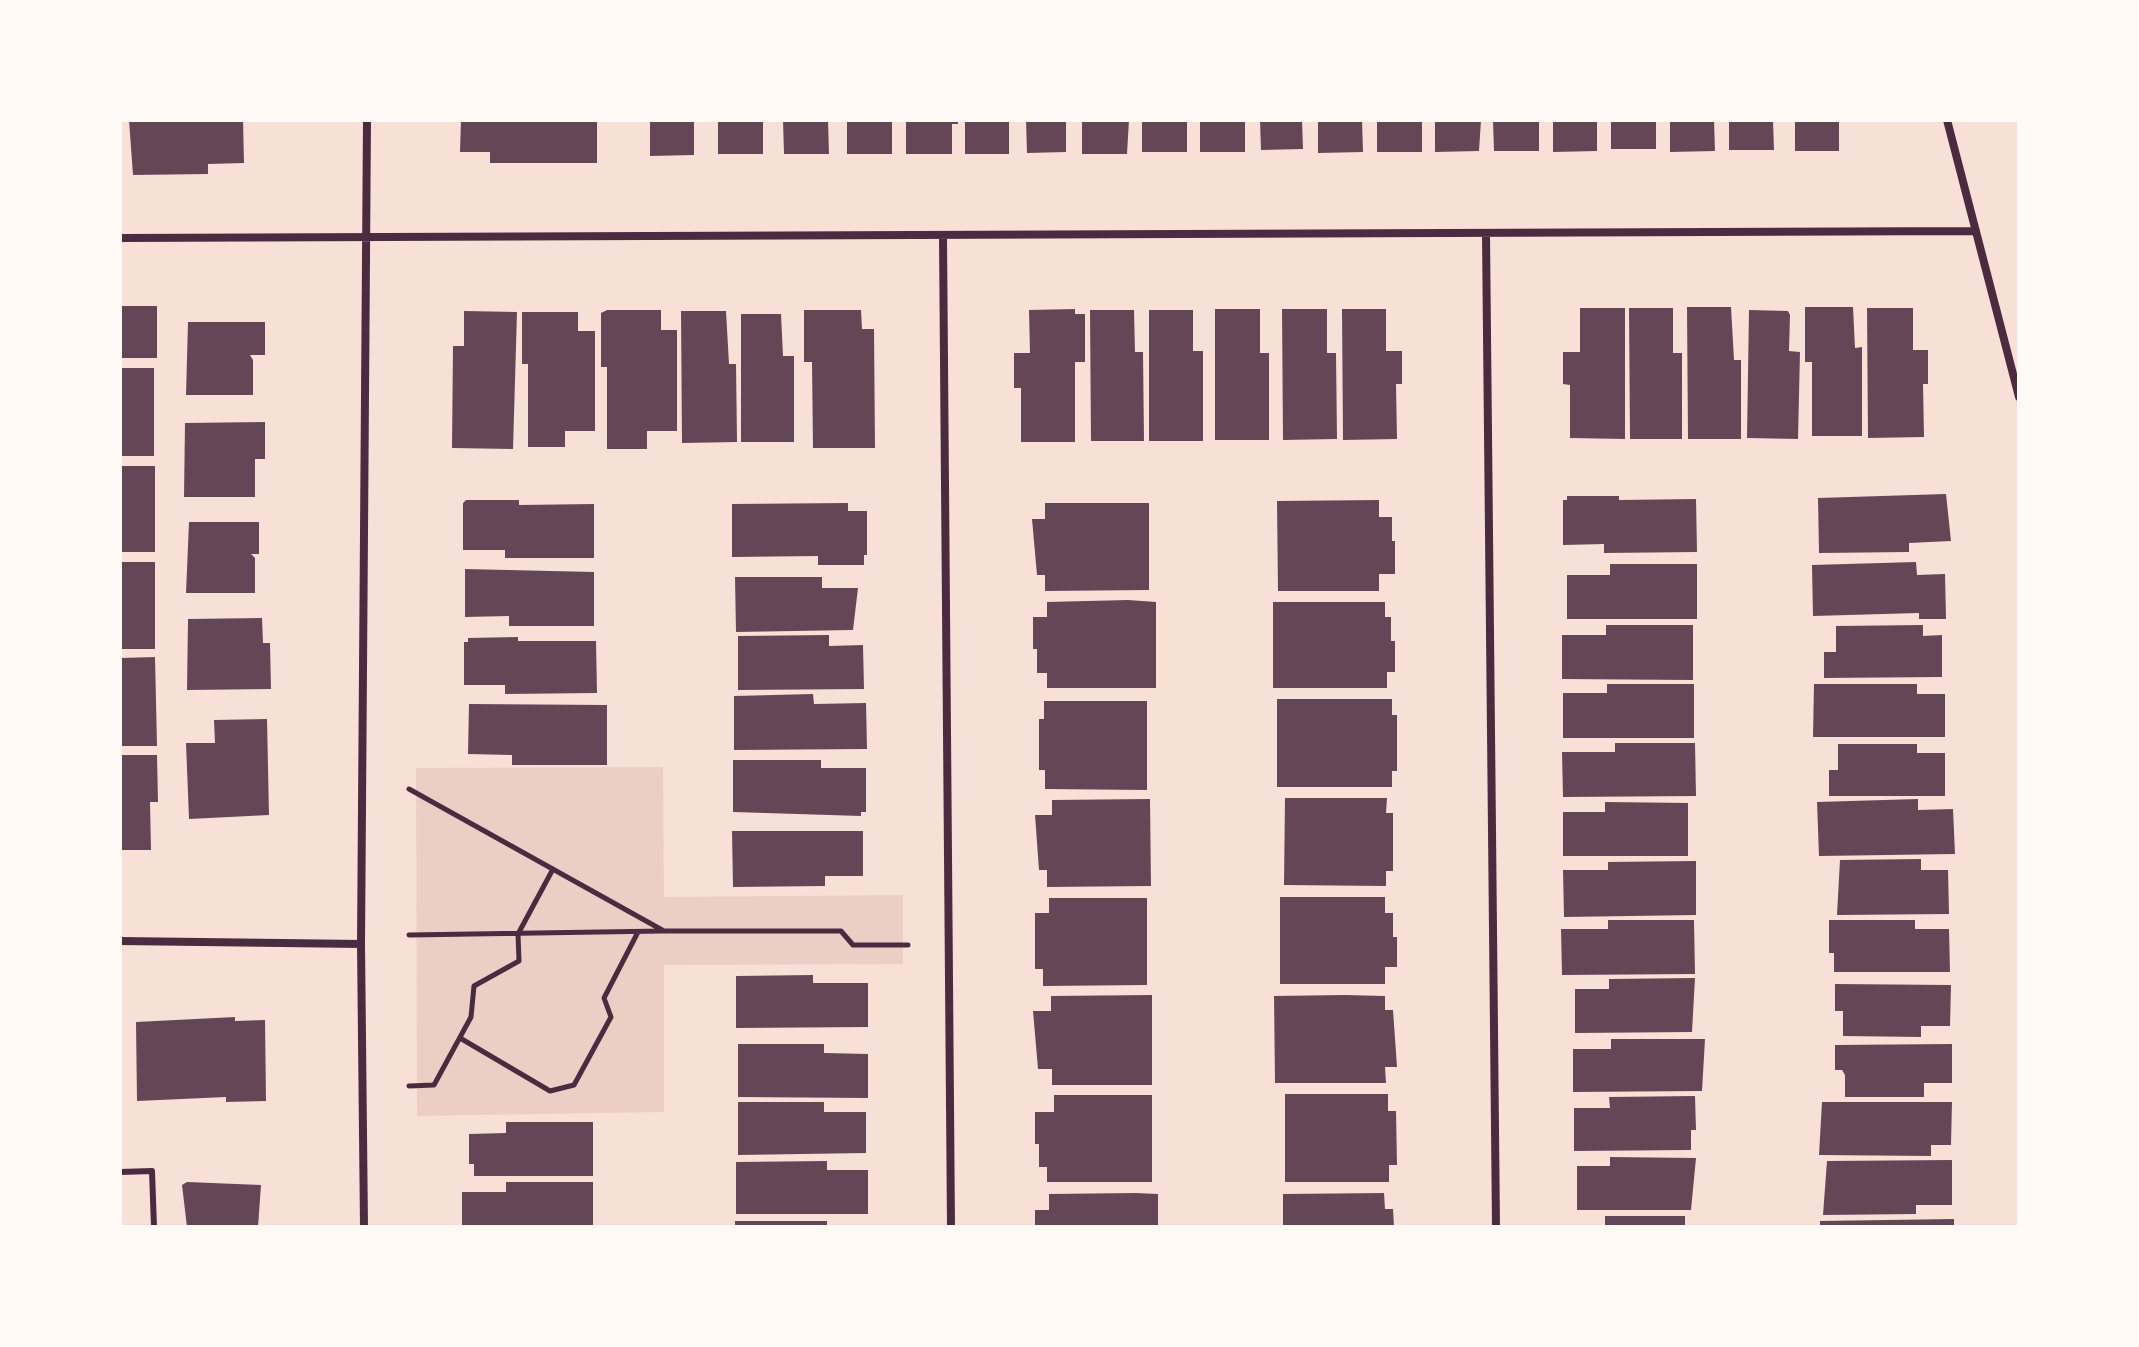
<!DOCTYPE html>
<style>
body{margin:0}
#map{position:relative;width:2139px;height:1347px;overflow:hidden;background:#f7e1d7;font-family:"Fira Sans Condensed",sans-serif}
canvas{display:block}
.frame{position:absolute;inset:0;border:122px solid #fffaf5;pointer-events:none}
</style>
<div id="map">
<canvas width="2139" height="1347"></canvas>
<div class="frame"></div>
</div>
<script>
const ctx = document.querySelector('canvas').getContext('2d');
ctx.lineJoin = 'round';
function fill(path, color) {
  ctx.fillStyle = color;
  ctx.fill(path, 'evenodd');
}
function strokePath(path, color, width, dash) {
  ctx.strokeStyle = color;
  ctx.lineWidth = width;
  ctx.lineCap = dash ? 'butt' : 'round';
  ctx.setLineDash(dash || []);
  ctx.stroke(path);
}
fill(new Path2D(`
 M 663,767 L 664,897 L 903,895 L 903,964 L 664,965 L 664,1112 L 417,1116 L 416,768 Z`), '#ebcfc5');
fill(new Path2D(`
 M 129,120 L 243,120 L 244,163 L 208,164 L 208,174 L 133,175 Z
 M 461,120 L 594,120 L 597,122 L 597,163 L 490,163 L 490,152 L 460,152 Z
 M 650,120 L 694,120 L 694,155 L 650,156 Z
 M 718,120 L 763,120 L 763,154 L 718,154 Z
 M 783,120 L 828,120 L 829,154 L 784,154 Z
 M 847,120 L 892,120 L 892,154 L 847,154 Z
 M 906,120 L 958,120 L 958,124 L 952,124 L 952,154 L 906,154 Z
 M 965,120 L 1009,120 L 1009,154 L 965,154 Z
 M 1026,120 L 1066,120 L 1066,152 L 1027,153 Z
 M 1082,120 L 1129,120 L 1127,154 L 1082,154 Z
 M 1142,120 L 1187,120 L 1187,152 L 1142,152 Z
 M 1200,120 L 1245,120 L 1245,152 L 1200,152 Z
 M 1260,120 L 1302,120 L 1303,149 L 1261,150 Z
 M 1318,120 L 1362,120 L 1363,152 L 1318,153 Z
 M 1377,120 L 1422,120 L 1422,152 L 1377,152 Z
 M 1435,120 L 1481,120 L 1479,151 L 1435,152 Z
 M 1493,120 L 1539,120 L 1539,151 L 1494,151 Z
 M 1553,120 L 1597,120 L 1597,151 L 1553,152 Z
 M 1611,120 L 1656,120 L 1656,149 L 1611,149 Z
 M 1670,120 L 1714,120 L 1715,151 L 1670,152 Z
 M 1729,120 L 1773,120 L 1774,150 L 1729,150 Z
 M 1795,120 L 1839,120 L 1839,151 L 1795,151 Z
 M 120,306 L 157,306 L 157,358 L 120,358 Z
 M 1687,307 L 1731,307 L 1734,360 L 1741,360 L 1741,439 L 1688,439 Z
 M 1805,307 L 1853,307 L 1855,348 L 1862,347 L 1862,436 L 1812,436 L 1812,362 L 1805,362 Z
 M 1580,308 L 1625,308 L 1625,439 L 1570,438 L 1570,385 L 1563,384 L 1563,352 L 1580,352 Z
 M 1629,308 L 1673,308 L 1673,353 L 1682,353 L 1682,439 L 1630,439 Z
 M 1867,308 L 1913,308 L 1913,350 L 1928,350 L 1928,384 L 1923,384 L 1924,437 L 1868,438 Z
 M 1075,309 L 1075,314 L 1085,314 L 1085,362 L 1075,362 L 1075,442 L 1021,442 L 1021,388 L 1014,388 L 1014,353 L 1030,353 L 1029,310 Z
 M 1215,309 L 1260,309 L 1260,353 L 1269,353 L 1269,440 L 1215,440 Z
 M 1282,309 L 1327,309 L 1327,353 L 1336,353 L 1337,439 L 1283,440 Z
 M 1342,309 L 1386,309 L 1386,351 L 1402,351 L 1402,384 L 1396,384 L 1397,439 L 1343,440 Z
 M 607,310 L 661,310 L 661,330 L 677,330 L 677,431 L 647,431 L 647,449 L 607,449 L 607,367 L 601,367 L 601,313 Z
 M 804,310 L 861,310 L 862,329 L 874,329 L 875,448 L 813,448 L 812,362 L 804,362 Z
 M 1090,310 L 1134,310 L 1135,352 L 1143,352 L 1144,441 L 1091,441 Z
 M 1149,310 L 1193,310 L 1193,351 L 1203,351 L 1203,441 L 1149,441 Z
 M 1749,310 L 1788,311 L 1790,315 L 1789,351 L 1800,352 L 1798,439 L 1747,438 Z
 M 464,311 L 517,312 L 513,449 L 452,448 L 453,346 L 464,346 Z
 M 681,311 L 726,311 L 729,364 L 736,364 L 737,442 L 682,443 Z
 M 522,312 L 578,312 L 578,331 L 595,331 L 595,431 L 565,431 L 565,447 L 528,447 L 528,364 L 522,364 Z
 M 741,314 L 781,314 L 783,356 L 794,356 L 794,442 L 741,442 Z
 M 188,322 L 265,322 L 265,355 L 250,355 L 253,360 L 253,395 L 186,395 Z
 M 120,368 L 154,368 L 154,456 L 120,456 Z
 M 265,422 L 265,459 L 255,459 L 255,497 L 184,497 L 185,423 Z
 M 120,466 L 155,466 L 155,552 L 120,552 Z
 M 1946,494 L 1951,541 L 1909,543 L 1909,552 L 1819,553 L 1818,498 Z
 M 1567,496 L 1619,496 L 1619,500 L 1696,499 L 1697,552 L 1604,553 L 1604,544 L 1563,545 L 1563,500 L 1567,500 Z
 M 466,500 L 519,500 L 519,505 L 594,504 L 594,558 L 505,558 L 505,550 L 463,550 L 463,503 Z
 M 1379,500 L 1379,517 L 1392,517 L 1392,541 L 1395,541 L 1395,574 L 1379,574 L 1379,591 L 1278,591 L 1277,501 Z
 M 848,503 L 848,511 L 867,511 L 867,555 L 864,555 L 864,565 L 818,565 L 818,556 L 732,557 L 732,504 Z
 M 1045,503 L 1149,503 L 1149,590 L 1045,591 L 1045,575 L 1037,575 L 1032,519 L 1045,519 Z
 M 189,522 L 259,522 L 259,554 L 251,554 L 255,558 L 255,593 L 186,593 Z
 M 120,562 L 155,562 L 155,649 L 120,649 Z
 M 1916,562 L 1917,575 L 1945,574 L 1946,619 L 1919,619 L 1919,613 L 1813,616 L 1812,565 Z
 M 1610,564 L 1697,564 L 1697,619 L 1567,619 L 1567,575 L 1610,575 Z
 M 465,569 L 594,572 L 594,626 L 509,626 L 509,616 L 465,617 Z
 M 735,577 L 822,577 L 822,588 L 858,588 L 853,630 L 736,632 Z
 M 1128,600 L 1156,602 L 1156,688 L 1047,688 L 1047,673 L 1037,673 L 1037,649 L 1033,649 L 1033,617 L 1047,617 L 1047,602 Z
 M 1273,602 L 1385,602 L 1385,617 L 1391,617 L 1391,641 L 1395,641 L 1395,672 L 1387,672 L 1387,688 L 1273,688 Z
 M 262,618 L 263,643 L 270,643 L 271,689 L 187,690 L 188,619 Z
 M 1606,625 L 1693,625 L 1693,680 L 1562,679 L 1562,635 L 1606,635 Z
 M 1923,625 L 1923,636 L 1942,635 L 1942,677 L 1824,678 L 1824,652 L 1836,652 L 1836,626 Z
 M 829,635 L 829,646 L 863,645 L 864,689 L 738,690 L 738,636 Z
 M 518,637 L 518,641 L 596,641 L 597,693 L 505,694 L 505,685 L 464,685 L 464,642 L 468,642 L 468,638 Z
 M 155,657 L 157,746 L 120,746 L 120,658 Z
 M 1607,684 L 1694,684 L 1694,738 L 1563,738 L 1563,693 L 1607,693 Z
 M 1814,684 L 1917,684 L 1917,694 L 1945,694 L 1945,737 L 1813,737 Z
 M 813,694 L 814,704 L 866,703 L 867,749 L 734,750 L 734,696 Z
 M 1277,699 L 1392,699 L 1392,715 L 1397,715 L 1397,771 L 1392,771 L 1392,787 L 1277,787 Z
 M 1044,701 L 1147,701 L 1147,790 L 1045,789 L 1045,770 L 1039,770 L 1039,719 L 1044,719 Z
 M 469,704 L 607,705 L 607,765 L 512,765 L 512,755 L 468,754 Z
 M 267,719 L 269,815 L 189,819 L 186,743 L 215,743 L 214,720 Z
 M 1615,743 L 1695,743 L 1696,796 L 1563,797 L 1562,752 L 1615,752 Z
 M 1838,744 L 1917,744 L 1917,753 L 1945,753 L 1945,796 L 1829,796 L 1829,770 L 1838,770 Z
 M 120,755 L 157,755 L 158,802 L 150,802 L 151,850 L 120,850 Z
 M 733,760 L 821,760 L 821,768 L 866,768 L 866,812 L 861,812 L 861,816 L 733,812 Z
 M 1285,798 L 1387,798 L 1386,813 L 1393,813 L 1393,871 L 1386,871 L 1386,886 L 1284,885 Z
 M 1150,799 L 1151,886 L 1047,887 L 1047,870 L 1039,870 L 1035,815 L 1052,815 L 1052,800 Z
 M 1918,799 L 1918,810 L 1953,809 L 1955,854 L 1819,856 L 1817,802 Z
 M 1605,802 L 1688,803 L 1688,856 L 1563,856 L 1563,812 L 1605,812 Z
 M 732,831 L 863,831 L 863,876 L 825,876 L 825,886 L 733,887 Z
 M 1921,859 L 1921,870 L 1948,870 L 1949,914 L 1837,915 L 1840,860 Z
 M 1696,861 L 1696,915 L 1564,917 L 1563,870 L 1608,870 L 1608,862 Z
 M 1280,897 L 1385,897 L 1385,913 L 1393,913 L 1393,937 L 1397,937 L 1397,967 L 1385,967 L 1385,984 L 1280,984 Z
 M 1049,898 L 1147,898 L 1147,985 L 1043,986 L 1043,969 L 1035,969 L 1035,913 L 1049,913 Z
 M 1608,920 L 1694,920 L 1695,974 L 1562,975 L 1561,929 L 1608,929 Z
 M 1829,920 L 1915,920 L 1915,929 L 1949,929 L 1950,972 L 1834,972 L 1834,953 L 1829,953 Z
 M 813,975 L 813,983 L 868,983 L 868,1027 L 736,1028 L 736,976 Z
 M 1695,978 L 1692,1032 L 1575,1033 L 1575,989 L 1609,989 L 1609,979 Z
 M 1835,984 L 1951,985 L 1950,1026 L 1921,1026 L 1921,1037 L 1843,1036 L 1843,1011 L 1835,1011 Z
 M 1152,995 L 1152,1085 L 1052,1085 L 1052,1069 L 1038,1069 L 1033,1011 L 1051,1011 L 1051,996 Z
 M 1345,995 L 1385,996 L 1385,1010 L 1393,1010 L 1397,1067 L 1385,1067 L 1386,1083 L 1275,1083 L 1274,996 Z
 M 235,1017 L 235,1021 L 265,1020 L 266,1101 L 226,1102 L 226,1097 L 137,1101 L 136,1022 Z
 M 1611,1039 L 1705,1039 L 1702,1091 L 1573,1092 L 1573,1049 L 1611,1049 Z
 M 738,1044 L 824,1044 L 824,1053 L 868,1054 L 868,1098 L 738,1097 Z
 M 1952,1044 L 1952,1083 L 1924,1083 L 1924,1097 L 1845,1097 L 1845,1075 L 1842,1070 L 1835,1070 L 1835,1045 Z
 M 1285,1094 L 1388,1094 L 1388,1111 L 1396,1111 L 1397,1165 L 1389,1165 L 1389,1182 L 1285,1182 Z
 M 1054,1095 L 1152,1095 L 1152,1182 L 1047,1182 L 1047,1167 L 1039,1167 L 1039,1144 L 1035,1144 L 1035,1112 L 1054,1112 Z
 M 1695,1096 L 1696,1130 L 1691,1130 L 1691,1150 L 1574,1151 L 1574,1108 L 1610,1108 L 1609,1097 Z
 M 738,1102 L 824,1102 L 824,1112 L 866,1112 L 866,1153 L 738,1155 Z
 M 1822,1102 L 1952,1102 L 1951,1145 L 1931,1145 L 1931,1156 L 1819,1155 Z
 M 506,1122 L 593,1122 L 593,1176 L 474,1176 L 474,1164 L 469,1164 L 469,1134 L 506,1133 Z
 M 1610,1157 L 1696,1158 L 1691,1210 L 1577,1210 L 1577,1166 L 1610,1166 Z
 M 1952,1160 L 1952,1205 L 1916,1205 L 1916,1214 L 1823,1215 L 1827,1161 Z
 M 827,1161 L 827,1170 L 868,1170 L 868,1214 L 736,1214 L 736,1162 Z
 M 187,1182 L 261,1185 L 258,1227 L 187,1227 L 182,1185 Z
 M 506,1182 L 593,1182 L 593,1227 L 462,1227 L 462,1192 L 506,1192 Z
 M 1136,1193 L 1158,1194 L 1158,1227 L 1035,1227 L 1035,1210 L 1049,1210 L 1049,1194 Z
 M 1384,1193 L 1385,1209 L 1393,1209 L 1394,1227 L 1283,1227 L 1283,1194 Z
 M 1605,1216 L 1685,1216 L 1685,1227 L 1605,1227 Z
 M 1954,1219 L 1954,1227 L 1820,1227 L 1820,1221 Z
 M 735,1221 L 827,1221 L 827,1227 L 735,1227 Z`), '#644757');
strokePath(new Path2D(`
 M 409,789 L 664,931 L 841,931 L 853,945 L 908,945
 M 409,935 L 663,931
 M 460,1038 L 550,1091 L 574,1085 L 611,1017 L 604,998 L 638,932
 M 409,1086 L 434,1085 L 471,1017 L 474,986 L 519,961 L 518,934 L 553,869`), '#4a2c40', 5);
strokePath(new Path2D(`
 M 120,1172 L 152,1171 L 154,1227`), '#4a2c40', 6);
strokePath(new Path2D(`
 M 1947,120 L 2019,397
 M 1486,235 L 1496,1227
 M 943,237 L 951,1227
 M 120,238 L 1976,231
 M 120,941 L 361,944
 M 364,1227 L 361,944 L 367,120`), '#4a2c40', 8);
</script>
